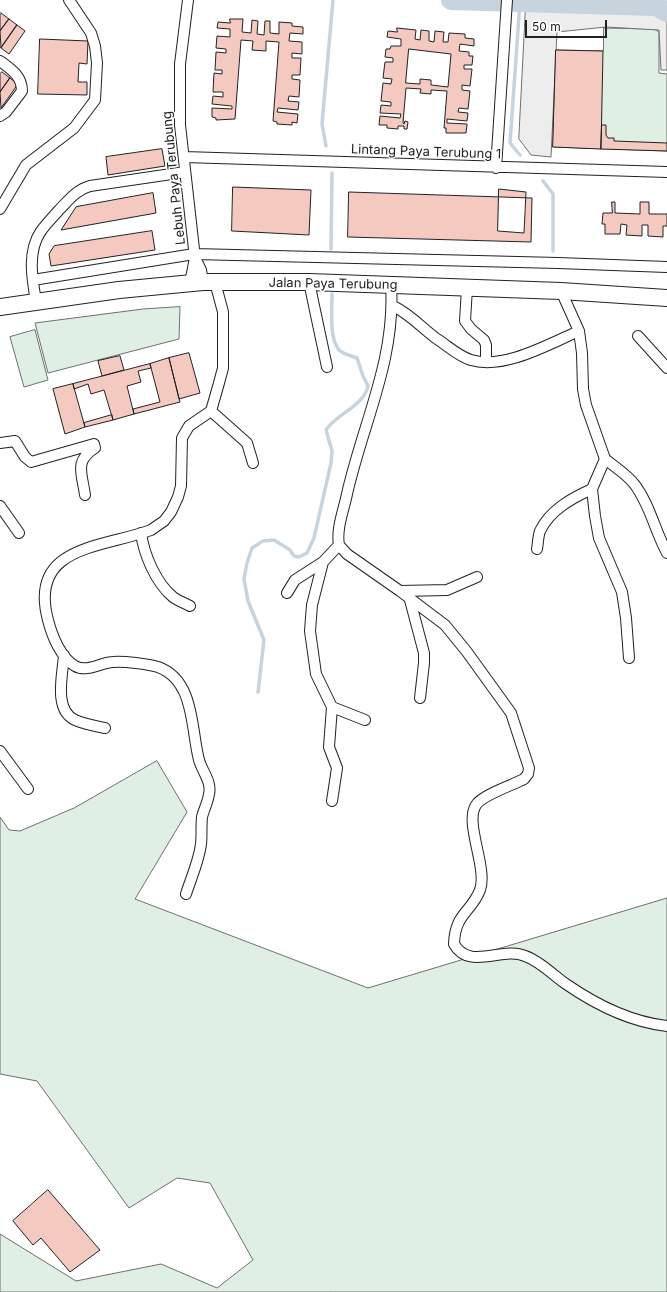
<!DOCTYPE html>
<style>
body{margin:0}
#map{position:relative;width:667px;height:1292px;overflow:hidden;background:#fff;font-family:Inter,sans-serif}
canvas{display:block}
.scale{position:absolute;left:525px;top:20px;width:82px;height:18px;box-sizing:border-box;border:2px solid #222;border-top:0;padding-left:5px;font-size:12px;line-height:14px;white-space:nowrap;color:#222;-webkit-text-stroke:3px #fff;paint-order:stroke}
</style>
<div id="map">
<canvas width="667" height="1292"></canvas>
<div class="scale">50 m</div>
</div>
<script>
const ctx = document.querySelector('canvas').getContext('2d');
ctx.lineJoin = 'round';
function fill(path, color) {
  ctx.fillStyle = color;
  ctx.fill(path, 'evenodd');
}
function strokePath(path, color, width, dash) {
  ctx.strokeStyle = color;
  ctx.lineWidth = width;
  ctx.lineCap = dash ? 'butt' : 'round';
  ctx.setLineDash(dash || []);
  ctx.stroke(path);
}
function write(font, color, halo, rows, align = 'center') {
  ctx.font = font + ' Inter,sans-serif';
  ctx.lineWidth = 3;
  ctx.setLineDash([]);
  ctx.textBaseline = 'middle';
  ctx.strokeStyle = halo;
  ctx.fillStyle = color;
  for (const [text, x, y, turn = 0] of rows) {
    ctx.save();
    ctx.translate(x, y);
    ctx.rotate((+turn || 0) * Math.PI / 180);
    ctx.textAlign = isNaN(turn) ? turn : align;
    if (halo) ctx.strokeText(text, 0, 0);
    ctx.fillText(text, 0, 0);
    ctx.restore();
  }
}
const green = new Path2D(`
 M 604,28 L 654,29 L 659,32 L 659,73 L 667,74 L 667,151 L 553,147 L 556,50 L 603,51 Z
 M 180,307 L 179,339 L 48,373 L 35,323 L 143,309 Z
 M 35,330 L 48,380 L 24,387 L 10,337 Z
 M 157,761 L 187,812 L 135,899 L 368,988 L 667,898 L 667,1292 L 0,1292 L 0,1234 L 76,1281 L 161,1264 L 217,1288 L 253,1260 L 210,1183 L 177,1178 L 129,1208 L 37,1081 L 0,1074 L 0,817 L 9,830 L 20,831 L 74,808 Z`);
fill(green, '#e0efe3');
strokePath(green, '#6f6f6f', 1);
const parking = new Path2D(`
 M 526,5 L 657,11 L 667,17 L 667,70 L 661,70 L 659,30 L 606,27 L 557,32 L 551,157 L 531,155 L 519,139 Z`);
fill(parking, '#ededed');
strokePath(parking, '#6f6f6f', 1);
strokePath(new Path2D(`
 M 326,146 L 322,124 L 333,0
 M 520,155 L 510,143 L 520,2
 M 543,181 L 553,194 L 553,251
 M 331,249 L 332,173
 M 258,692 L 264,640 L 248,601 L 244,579 L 247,563 L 252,548 L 263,541 L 274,540 L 290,550 L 294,556 L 299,557 L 307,553 L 314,538 L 331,463 L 332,451 L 326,430 C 336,414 364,406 368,386 L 363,376 L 357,358 C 351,356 343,354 339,350 C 329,339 332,308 332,294`), '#c7d3dd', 3.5);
strokePath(new Path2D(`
 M 451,0 L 656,6 L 667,12`), '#c7d3dd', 20);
const building = new Path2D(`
 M 1,13 L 9,19 L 0,31 L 0,14 Z
 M 9,19 L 17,25 L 1,48 L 0,31 Z
 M 230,19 L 243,19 L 242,32 L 251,33 L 252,20 L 258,21 L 257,34 L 264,35 L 265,21 L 270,21 L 270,33 L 279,34 L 279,22 L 292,23 L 292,26 L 303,27 L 303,34 L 290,33 L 289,41 L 302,42 L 302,54 L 292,53 L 292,58 L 301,58 L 300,75 L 292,75 L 292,79 L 300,80 L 299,97 L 289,96 L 288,101 L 299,102 L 298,110 L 278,108 L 277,112 L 298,114 L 297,123 L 292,122 L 292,125 L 277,124 L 277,122 L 273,121 L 279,42 L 266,41 L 266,51 L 252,50 L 253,41 L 241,40 L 235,119 L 216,120 L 216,118 L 212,117 L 212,108 L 232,109 L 232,106 L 212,104 L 213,96 L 223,97 L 223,92 L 213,92 L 214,73 L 222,74 L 222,70 L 215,70 L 216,52 L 226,53 L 226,49 L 216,48 L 217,36 L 230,37 L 230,29 L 217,28 L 218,22 L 230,23 Z
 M 17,25 L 25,31 L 9,54 L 1,48 Z
 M 397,28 L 416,30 L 415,39 L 420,40 L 421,30 L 429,31 L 429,41 L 434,42 L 435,31 L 444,32 L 443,42 L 448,42 L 449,33 L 465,34 L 465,38 L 474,39 L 474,46 L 460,44 L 459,51 L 469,52 L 469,56 L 473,56 L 472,65 L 464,65 L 464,69 L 472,69 L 470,86 L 462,85 L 462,90 L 470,91 L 468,109 L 459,108 L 458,112 L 468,113 L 467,121 L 447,119 L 447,123 L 467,124 L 466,133 L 446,133 L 446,128 L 444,128 L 447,91 L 431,90 L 431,94 L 420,93 L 421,89 L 406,88 L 403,123 L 404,124 L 405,121 L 408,122 L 407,129 L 404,129 L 404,126 L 398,126 L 398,129 L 387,128 L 387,125 L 379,125 L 380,116 L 400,118 L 401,114 L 380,113 L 381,105 L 391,106 L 391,102 L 381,101 L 383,83 L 391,84 L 392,79 L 383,78 L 385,62 L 393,62 L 393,58 L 385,57 L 386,49 L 390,49 L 391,46 L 401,46 L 401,39 L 387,37 L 388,31 L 397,32 ZM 409,49 L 451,54 L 448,87 L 431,85 L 431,80 L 420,79 L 420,84 L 406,83 Z
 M 40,39 L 88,41 L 87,64 L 79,63 L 78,82 L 87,82 L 87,95 L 38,94 Z
 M 556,50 L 603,51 L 601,149 L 553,147 Z
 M 2,72 L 10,78 L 0,92 L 0,74 Z
 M 10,78 L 18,84 L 1,108 L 0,92 Z
 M 602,125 L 606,125 L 606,135 L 608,138 L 614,138 L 614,141 L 667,143 L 667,151 L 601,149 Z
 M 162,149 L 165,166 L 108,175 L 106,157 Z
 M 233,187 L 311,190 L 309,235 L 232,231 Z
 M 499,189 L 526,192 L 524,233 L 498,231 Z
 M 349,192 L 532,198 L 531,242 L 348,237 Z
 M 153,193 L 156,213 L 61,230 L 76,207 Z
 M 612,202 L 615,202 L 615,213 L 640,214 L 640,202 L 649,202 L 649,214 L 667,214 L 667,226 L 663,226 L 663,237 L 648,236 L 648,225 L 642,225 L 642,236 L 626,235 L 627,225 L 621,224 L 620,234 L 605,234 L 605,224 L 602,224 L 603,213 L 612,213 Z
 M 152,231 L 155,250 L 51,266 L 49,254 L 54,246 Z
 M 189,353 L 200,393 L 179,399 L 169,358 Z
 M 120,356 L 124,370 L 102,376 L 98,361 Z
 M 169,358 L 180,402 L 134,414 L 133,409 L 160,402 L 150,364 Z
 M 150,364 L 151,368 L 138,371 L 141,382 L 127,386 L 134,414 L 113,420 L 104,390 L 91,394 L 88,384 L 74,389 L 73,384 Z
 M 73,384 L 85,427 L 65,434 L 53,389 Z
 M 112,415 L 113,420 L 85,427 L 84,423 Z
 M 48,1190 L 100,1250 L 70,1272 L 41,1238 L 33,1245 L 13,1221 Z`);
fill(building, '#f3c9c0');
strokePath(building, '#222', 1);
const street = new Path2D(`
 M 188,0 L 180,64 L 180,125 L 195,258 L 190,283
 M 0,61 C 11,69 22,76 22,91 L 6,112 L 0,116
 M 184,157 L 667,172
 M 496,168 L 507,0
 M 0,209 L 26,165 L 74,128 L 95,100 L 97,63 L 95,46 L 91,33 L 69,0
 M 195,258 L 201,270 L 203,282
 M 33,280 L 194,254 L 558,263 L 667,267
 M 309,282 L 327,367
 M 391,285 C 396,359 363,423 347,494 C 344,509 336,529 339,545 L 347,554 L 400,591 L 445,625 L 467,652 L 511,713 L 529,768 L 528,774 L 524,779 C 513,785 482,795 476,805 C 464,823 488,868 480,890 C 471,913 455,913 454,944 C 469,971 503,946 525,956 C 540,961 553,975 566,984 C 595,1004 631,1022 667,1026
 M 467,288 L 465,321 L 471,329 L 484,340 L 486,345 L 486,362
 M 561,291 L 579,331 L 582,353 L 583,389 L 586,405 L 605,459 L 592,489 L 595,516 L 599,538 L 622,592 L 626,618 L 629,658
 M 36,301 C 32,279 27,251 41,231 C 46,224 53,217 59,210 C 69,200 76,190 90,186 L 185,172
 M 393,306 C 410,314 422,328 437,339 C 448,346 458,356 471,360 C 504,370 549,344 579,331
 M 638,336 L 667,368
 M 211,411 L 247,443 L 253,463
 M 0,443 L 15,441 L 25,457 L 31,462 L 94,444 L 95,448 C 74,461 82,473 85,495
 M 605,459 C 615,467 628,475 635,485 C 650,505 655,531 667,553
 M 0,506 L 19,533
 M 141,533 C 144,555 156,583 173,597 C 178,601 185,603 190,606
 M 537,549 C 538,544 538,536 540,531 C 550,510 572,498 592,489
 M 323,562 L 312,605 L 310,631 L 316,674 L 332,707 L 329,747 L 337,768 L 332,801
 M 400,591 L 447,590 L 477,577
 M 287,593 L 295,580 L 323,562 L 339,545
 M 410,600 L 424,653 L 424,663 L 420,698
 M 64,655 C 63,673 53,710 75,720 C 84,724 95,726 105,728
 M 332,707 L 365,720
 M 0,751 L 28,789
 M 186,894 C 191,878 199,861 201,844 C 202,835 201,826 202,817 C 204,809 208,802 209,794 C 212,782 202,771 199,760 C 191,730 195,680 158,667 C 148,664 124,661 113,662 C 102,662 87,673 75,666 C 61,658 52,636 48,620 C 28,545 103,548 151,530 L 164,521 L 171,512 L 178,497 L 181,486 L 182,438 L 189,426 L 211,411 L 219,383 L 223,368 L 223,312 L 215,282`);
const primary = new Path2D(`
 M 0,307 L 119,290 L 203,282 L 309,282 L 561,291 L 667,298`);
strokePath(street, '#222', 12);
strokePath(primary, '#222', 18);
strokePath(street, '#fff', 10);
strokePath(primary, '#fff', 16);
write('13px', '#222', '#fff', [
 ["Lintang Paya Terubung 1",426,152,2],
 ["Lebuh Paya Terubung",174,178,-96],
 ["Jalan Paya Terubung",333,284,1]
]);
</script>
